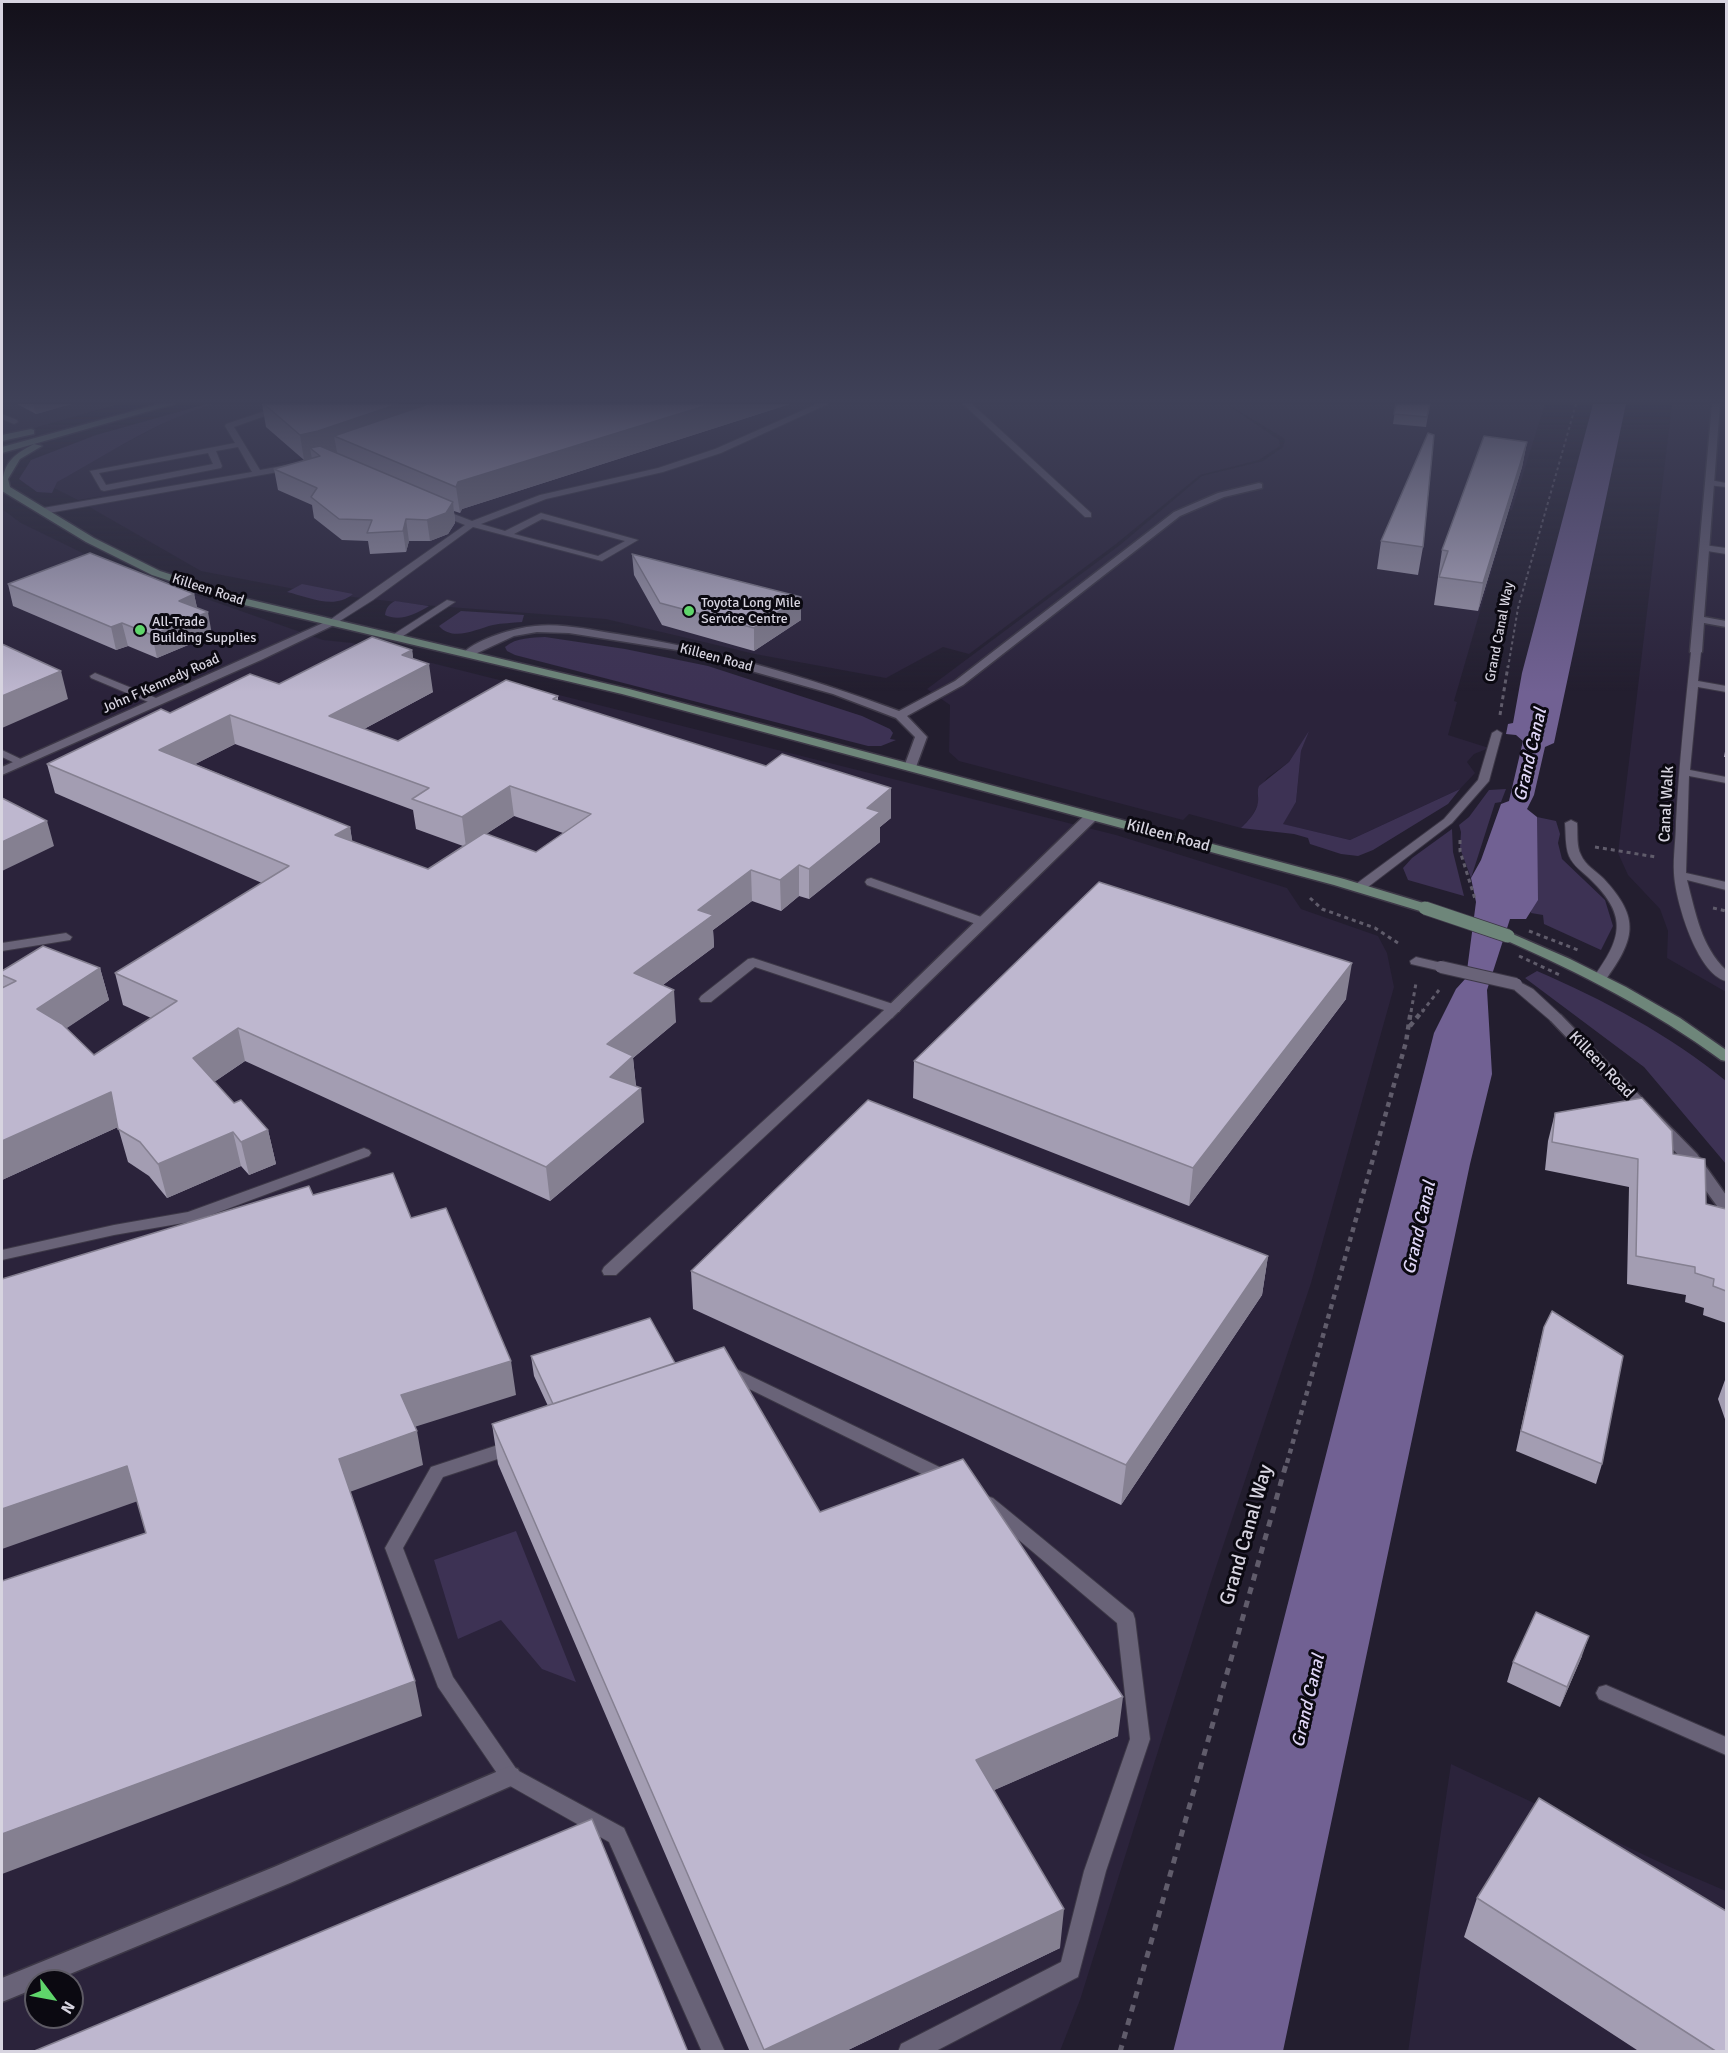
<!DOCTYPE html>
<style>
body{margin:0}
#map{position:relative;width:1728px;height:2053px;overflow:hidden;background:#231e2f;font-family:Signika,sans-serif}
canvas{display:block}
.frame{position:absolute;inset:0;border:3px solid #d7d4e0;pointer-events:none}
.north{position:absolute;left:24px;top:1969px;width:60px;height:60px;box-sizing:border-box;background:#0b0911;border:2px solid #5d5a64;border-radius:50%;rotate:122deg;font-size:16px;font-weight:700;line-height:24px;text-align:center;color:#d7d4e0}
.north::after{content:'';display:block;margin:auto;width:21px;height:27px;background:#5fd56b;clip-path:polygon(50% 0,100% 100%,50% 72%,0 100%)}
</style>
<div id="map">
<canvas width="1728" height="2053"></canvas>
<div class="frame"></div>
<div class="north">N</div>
</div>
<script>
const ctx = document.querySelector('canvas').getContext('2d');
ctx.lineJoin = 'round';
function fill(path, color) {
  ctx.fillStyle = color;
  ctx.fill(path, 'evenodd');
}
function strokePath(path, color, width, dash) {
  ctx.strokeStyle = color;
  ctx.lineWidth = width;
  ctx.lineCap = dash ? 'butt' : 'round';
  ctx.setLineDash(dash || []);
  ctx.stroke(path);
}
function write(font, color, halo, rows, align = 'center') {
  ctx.font = font + ' Signika,sans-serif';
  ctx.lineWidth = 6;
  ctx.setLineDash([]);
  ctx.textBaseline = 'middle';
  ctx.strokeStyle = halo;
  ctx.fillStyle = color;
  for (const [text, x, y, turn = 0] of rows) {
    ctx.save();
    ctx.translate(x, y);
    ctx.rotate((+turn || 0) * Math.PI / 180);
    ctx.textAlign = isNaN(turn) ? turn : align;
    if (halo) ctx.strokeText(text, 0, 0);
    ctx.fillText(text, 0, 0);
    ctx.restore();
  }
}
fill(new Path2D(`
 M 2,404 L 119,404 L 2,437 Z
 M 214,404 L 448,404 L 313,456 L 261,467 L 325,455 L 457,404 L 1545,404 L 1512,510 L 1509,511 L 1454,701 L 1457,702 L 1448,735 L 1489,748 L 1474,754 L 1467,762 L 1475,773 L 1460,789 L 1350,840 L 1282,824 L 1296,802 L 1301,751 L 1307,735 L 1289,762 L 1267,778 L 1257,791 L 1259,803 L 1252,816 L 1241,828 L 1189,814 L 1183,820 L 959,761 L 949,752 L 950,705 L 927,689 L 1120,545 L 1202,476 L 1263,461 L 1283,447 L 1285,439 L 1230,406 L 1279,440 L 1280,446 L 1259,460 L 1200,475 L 1116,544 L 969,654 L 943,647 L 886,678 L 755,654 L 606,619 L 423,605 L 310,592 L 201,571 L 79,501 L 102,496 L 78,500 L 54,488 L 51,482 L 179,415 Z
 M 1672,404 L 1726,404 L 1726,992 L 1667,958 L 1668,931 L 1660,909 L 1628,875 L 1618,853 Z
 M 2,509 L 21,523 L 99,561 L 323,640 L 352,643 L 1116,835 L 1287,888 L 1301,909 L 1378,936 L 1387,953 L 1394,987 L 1311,1283 L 1211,1582 L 1080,2000 L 1060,2051 L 2,2051 ZM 36,1981 L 72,1981 L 72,2017 L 36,2017 Z
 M 1451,1764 L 1670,1867 L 1726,1891 L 1726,2051 L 1408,2052 Z`), '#2b233b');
fill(new Path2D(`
 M 206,404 L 214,404 C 158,420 108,454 57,482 L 52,493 L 37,492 L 19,479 L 31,460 L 96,435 Z
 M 302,584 L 353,594 C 334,610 309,597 287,592 Z
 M 395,601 L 429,606 C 416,614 400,622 385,615 C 386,608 389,604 395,601 Z
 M 461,611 L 524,615 L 522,622 C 512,623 502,623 493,625 C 476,629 453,642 439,626 Z
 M 545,637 L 625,649 L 708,666 L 862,716 L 890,729 L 893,733 L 890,739 L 896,740 L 881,746 L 868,746 L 515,655 L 507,651 L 505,647 C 517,637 532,638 545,637 Z
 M 1309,731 L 1301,751 L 1296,802 L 1283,824 L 1350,840 L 1460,789 L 1448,804 L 1373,850 L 1358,856 L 1341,854 L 1310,844 L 1308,838 L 1294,834 L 1241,828 C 1248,821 1257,812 1258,802 C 1259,795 1256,793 1259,786 L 1289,762 Z
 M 1506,789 L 1501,802 L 1495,803 L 1471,878 L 1460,848 L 1461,832 L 1459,825 L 1469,817 L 1489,790 Z
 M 1537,817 L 1556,821 L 1560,834 L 1558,843 L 1562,859 L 1605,900 L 1613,926 L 1601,950 L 1544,924 L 1543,915 L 1531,913 Z
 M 1452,829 L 1453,852 L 1464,896 L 1408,880 L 1403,868 L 1412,858 Z
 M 1537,971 C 1604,1000 1670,1035 1726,1081 L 1726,1164 L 1644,1067 L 1525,978 Z
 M 516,1531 L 576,1682 L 542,1669 L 501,1620 L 458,1639 L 434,1560 Z`), '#3d3254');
fill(new Path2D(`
 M 1593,404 L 1626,404 L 1554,743 L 1545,747 L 1534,795 L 1527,809 L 1537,817 L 1538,900 L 1526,919 L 1510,919 L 1487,990 L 1492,1074 L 1470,1164 L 1283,2051 L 1173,2052 L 1434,1033 L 1456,989 L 1466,978 L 1476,902 L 1471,878 L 1481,860 L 1501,804 L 1509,801 L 1523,741 L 1516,735 L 1506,734 L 1508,724 L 1513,723 L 1522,673 Z`), '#716193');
const lane = new Path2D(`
 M 286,404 L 299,404 L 234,427 L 260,470 L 292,464 L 295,465 L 295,469 L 43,514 L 39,511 L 43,508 L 252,472 L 238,447 L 216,451 L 222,466 L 221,468 L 104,491 L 101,490 L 90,471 L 235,443 L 225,426 L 226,424 ZM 208,453 L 213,464 L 106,485 L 99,473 Z
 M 817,404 L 828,404 L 721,453 L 663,472 L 546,499 L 481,524 L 505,531 L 541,513 L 638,540 L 602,561 L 473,527 L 373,600 L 335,624 L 327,622 L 465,525 L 435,513 L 435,509 L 441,509 L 472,521 L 540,495 L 658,468 L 715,449 ZM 542,519 L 625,541 L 598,556 L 514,534 Z
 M 963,404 L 972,404 L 1091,513 L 1091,517 L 1085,517 Z
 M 2,414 L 17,420 L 18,422 L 14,424 L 2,419 Z
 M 1710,480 L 1726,483 L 1726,487 L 1707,485 L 1706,483 Z
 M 1704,545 L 1726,548 L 1726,554 L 1701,550 L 1701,546 Z
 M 447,600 L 455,602 L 400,638 L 392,638 L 391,636 Z
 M 1696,649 L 1701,652 L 1698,681 L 1726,686 L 1726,692 L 1698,687 L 1690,770 L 1726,777 L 1726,783 L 1689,776 L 1686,873 L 1726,882 L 1726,890 L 1687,880 C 1696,914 1701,946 1726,970 L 1726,981 C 1697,974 1675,900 1674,873 C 1673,856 1676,839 1676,822 C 1679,765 1685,709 1691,652 Z
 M 95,673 L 161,700 L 162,702 L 157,705 L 153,704 L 91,678 L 90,676 Z
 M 1497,730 L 1502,733 L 1489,781 L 1452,823 L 1364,890 L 1356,890 L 1354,887 L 1356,884 L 1444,819 L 1478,780 L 1492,733 Z
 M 2,750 L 25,761 L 27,763 L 21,766 L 2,757 Z
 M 1571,820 L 1577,823 C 1578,833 1576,846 1581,855 C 1585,865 1596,871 1604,879 C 1641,919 1635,939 1605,981 L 1600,982 L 1593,978 C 1621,939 1629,917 1591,880 C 1583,872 1573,866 1569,856 C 1565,846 1566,834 1565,823 Z
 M 871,878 L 987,919 L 989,922 L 983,926 L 979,925 L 867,885 L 865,882 L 867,879 Z
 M 66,933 L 72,937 L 70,940 L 2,951 L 2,943 Z
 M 1416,957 L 1446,964 L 1447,967 L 1441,971 L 1411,964 L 1410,961 Z
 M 753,958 L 899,1006 L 901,1009 L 899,1012 L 892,1012 L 894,1015 L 892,1018 L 616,1275 L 604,1275 L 602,1271 L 604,1267 L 882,1012 L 887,1011 L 755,967 L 711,1002 L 701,1002 L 699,999 L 701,996 L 748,959 Z
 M 1516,980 L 1533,989 L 1561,1015 L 1563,1018 L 1561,1021 L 1551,1021 L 1511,987 L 1509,984 Z
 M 364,1148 L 369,1150 L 371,1153 L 369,1156 L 195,1221 L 114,1235 L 2,1260 L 2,1250 L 114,1225 L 188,1212 Z
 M 734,1368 L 954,1474 L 957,1479 L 954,1484 L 948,1486 L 942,1484 L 733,1381 L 725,1383 L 719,1381 L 717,1377 L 719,1373 Z
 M 513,1440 L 519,1442 L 522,1447 L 519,1452 L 443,1477 L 403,1548 L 453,1677 L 517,1770 L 624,1828 L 725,2052 L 702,2052 L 609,1842 L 503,1782 L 438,1687 L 385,1548 L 431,1467 Z
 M 987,1496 L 993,1498 L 1133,1613 L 1135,1619 L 1150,1739 L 1106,1871 L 1078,1977 L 934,2052 L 898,2052 L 901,2044 L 1061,1962 L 1084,1871 L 1130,1739 L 1117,1623 L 981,1508 L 978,1503 L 981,1498 Z
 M 1606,1685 L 1726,1737 L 1726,1755 L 1599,1699 L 1596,1693 L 1599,1687 Z`);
const street = new Path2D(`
 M 1712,404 L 1720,404 L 1704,617 L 1726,621 L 1726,627 L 1704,623 L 1702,652 L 1696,655 L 1690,652 Z
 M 1259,483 L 1262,484 L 1262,488 L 1224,497 L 1180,516 L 963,685 L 907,716 L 927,737 L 916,767 L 910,771 L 904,767 L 915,737 L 896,718 L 833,694 L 677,650 L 569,633 L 537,632 L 514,636 L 473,655 L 465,655 L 463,653 C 479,638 514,628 535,626 C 562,623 590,630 617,634 C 713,649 808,677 899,711 L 955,681 L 1174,512 L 1218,493 Z
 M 332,619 L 336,620 L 336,624 L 261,660 L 2,775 L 2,767 Z
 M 1092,812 L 1098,816 L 1097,819 L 892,1018 L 882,1018 L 880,1015 L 882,1012 L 1087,813 Z
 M 1556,1014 L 1561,1015 L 1697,1154 L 1726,1195 L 1726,1211 L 1720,1210 L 1685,1162 L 1551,1021 L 1549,1018 L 1551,1015 Z
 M 510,1766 L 518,1769 L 521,1776 L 518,1783 L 290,1883 L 53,1981 L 36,1981 L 36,1988 L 2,2002 L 2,1978 L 274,1867 Z`);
const secondary = new Path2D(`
 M 159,404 L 174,404 L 34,444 L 42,446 L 20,459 L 8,479 L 10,487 L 94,538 L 160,571 L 247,599 L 629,689 L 1344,879 L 1430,905 L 1432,908 L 1425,912 L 1420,911 L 1334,885 L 622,694 L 240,604 L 152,575 L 86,542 L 2,491 C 2,464 11,456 34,444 L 2,453 L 2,447 Z
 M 31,429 L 34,430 L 34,434 L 2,441 L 2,435 Z
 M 1508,932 L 1570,959 L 1626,987 L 1680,1018 L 1726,1050 L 1726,1061 L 1721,1060 C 1653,1010 1580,973 1503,939 L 1501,936 L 1503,933 Z`);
strokePath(lane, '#3d3847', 2);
strokePath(street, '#3d3847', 3);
strokePath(secondary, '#3d3847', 3);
strokePath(new Path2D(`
 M 1508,668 L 1518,608 L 1576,404`), '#605c6b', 2, [3, 3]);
strokePath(new Path2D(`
 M 1500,715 L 1508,666
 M 1460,840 L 1460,851 L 1475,899
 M 1595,847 L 1656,857
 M 1310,898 L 1322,909 L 1375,928 L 1401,945
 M 1713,908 L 1726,911
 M 1411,1012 L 1416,983
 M 1422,1012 L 1439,990`), '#605c6b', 3, [4, 4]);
strokePath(new Path2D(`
 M 1410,1026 L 1423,1010
 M 1287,1463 L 1406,1042 L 1411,1010`), '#605c6b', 4.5, [5, 5]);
strokePath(new Path2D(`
 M 1120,2052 L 1287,1461`), '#605c6b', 5, [7, 7]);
fill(lane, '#696378');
fill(street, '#696378');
fill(secondary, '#6e867a');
const laneBridge = new Path2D(`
 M 1441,967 L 1516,984`);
const secondaryBridge = new Path2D(`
 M 1425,908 L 1508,936`);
strokePath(laneBridge, '#3d3847', 14, []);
strokePath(secondaryBridge, '#3d3847', 15, []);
strokePath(new Path2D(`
 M 1529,931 L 1578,950
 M 1519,956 L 1562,976`), '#605c6b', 3, [4, 4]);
strokePath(laneBridge, '#696378', 12);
strokePath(secondaryBridge, '#6e867a', 13);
fill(new Path2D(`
 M 17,404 L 71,404 L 36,414 Z
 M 262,404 L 790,404 L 462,509 L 460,513 L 454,511 L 455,523 L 448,534 L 430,541 L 409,541 L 406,552 L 370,554 L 368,541 L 342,540 L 314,518 L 312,505 L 278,490 L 274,469 L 312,459 L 304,460 L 266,427 Z
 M 1396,404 L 1430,404 L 1426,427 L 1393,424 Z
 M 1527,442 L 1522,467 L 1478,611 L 1434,605 L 1442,550 Z
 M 1381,541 L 1423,547 L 1418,575 L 1377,569 Z
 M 632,554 L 801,597 L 801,620 L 754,651 L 662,625 L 634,575 Z
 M 8,584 L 194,594 L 197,608 L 212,635 L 157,658 L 128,646 L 116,650 L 13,606 Z
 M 412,650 L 413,659 L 433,692 L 364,729 L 398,741 L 558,696 L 558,701 L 766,766 L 891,788 L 891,818 L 880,827 L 880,842 L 809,899 L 799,896 L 781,911 L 752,901 L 713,930 L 714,947 L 663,985 L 676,1022 L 633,1058 L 636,1086 L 644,1122 L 550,1201 L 245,1061 L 214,1082 L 234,1103 L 268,1130 L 276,1164 L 249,1175 L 241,1166 L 167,1198 L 149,1176 L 128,1162 L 118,1127 L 2,1180 L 2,971 L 100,968 L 109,1000 L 66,1028 L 94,1055 L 151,1018 L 123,1005 L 115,973 L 262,883 L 55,793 L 47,764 L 170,713 ZM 235,744 L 413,810 L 416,829 L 463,846 L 428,869 L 352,841 L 350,827 L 195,764 ZM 514,816 L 563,833 L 536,852 L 486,834 Z
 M 1726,746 L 1726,757 L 1724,757 Z
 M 1346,999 L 1189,1206 L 913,1098 L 914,1061 Z
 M 1555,1113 L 1673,1154 L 1706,1204 L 1726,1209 L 1726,1323 L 1703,1315 L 1704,1308 L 1685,1302 L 1686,1295 L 1627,1284 L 1629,1187 L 1545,1170 L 1548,1141 Z
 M 1268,1256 L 1262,1295 L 1121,1505 L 693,1309 L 691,1271 Z
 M 1544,1327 L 1602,1464 L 1596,1484 L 1516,1451 L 1539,1347 Z
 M 531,1356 L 675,1363 L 820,1512 L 1118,1736 L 994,1790 L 1060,1948 L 844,2052 L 750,2052 L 498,1464 L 492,1424 L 548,1406 L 534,1376 Z
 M 1725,1380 L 1726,1380 L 1726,1422 L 1718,1399 Z
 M 1582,1656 L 1560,1707 L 1507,1682 L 1513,1662 Z
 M 1477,1898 L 1726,2052 L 1640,2052 L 1464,1937 Z`), '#a39db2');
fill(new Path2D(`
 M 33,404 L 71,404 L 36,414 Z
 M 398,404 L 457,404 L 334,436 L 337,452 L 322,457 L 320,456 L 310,448 L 312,459 L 304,460 L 300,435 Z
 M 711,404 L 790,404 L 462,509 L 460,513 L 456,487 L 458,482 Z
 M 1527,442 L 1522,467 L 1478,611 L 1483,583 Z
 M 453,502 L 455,523 L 448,534 L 430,541 L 427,520 Z
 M 406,519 L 409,541 L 406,552 L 403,531 Z
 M 194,594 L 199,616 L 208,612 L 212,635 L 157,658 L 152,635 L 179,601 Z
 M 801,597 L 801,620 L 754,651 L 754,628 Z
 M 122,623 L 128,646 L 116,650 L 111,627 Z
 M 412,650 L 415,671 L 429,664 L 433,692 L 334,745 L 329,716 L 402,655 Z
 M 61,671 L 68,699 L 2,728 L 2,696 Z
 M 230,715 L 235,744 L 166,779 L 159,750 Z
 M 510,786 L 514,816 L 466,847 L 462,817 Z
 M 891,788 L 891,818 L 880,827 L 880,842 L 809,899 L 809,869 L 867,808 Z
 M 47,821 L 54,846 L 2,871 L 2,842 Z
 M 350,827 L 355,857 L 335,835 Z
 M 799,865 L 799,896 L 781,911 L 780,880 Z
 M 751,870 L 752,901 L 713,930 L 714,947 L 636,1005 L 634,973 L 698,910 Z
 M 1352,963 L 1346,999 L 1189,1206 L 1193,1168 Z
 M 100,968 L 109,1000 L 46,1042 L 37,1009 Z
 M 674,990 L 676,1022 L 633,1058 L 636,1089 L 613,1110 L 607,1044 Z
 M 238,1028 L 245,1061 L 201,1091 L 193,1058 Z
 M 641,1088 L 644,1122 L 550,1201 L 546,1167 Z
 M 111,1092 L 120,1126 L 2,1180 L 2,1141 Z
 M 268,1130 L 276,1164 L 249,1175 L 241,1142 Z
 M 233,1132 L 241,1166 L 167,1198 L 158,1164 Z
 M 1268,1256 L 1262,1295 L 1121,1505 L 1126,1465 Z
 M 511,1361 L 516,1395 L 408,1429 L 401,1395 Z
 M 417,1431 L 423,1465 L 347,1493 L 339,1459 Z
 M 127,1466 L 138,1501 L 2,1549 L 2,1509 Z
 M 1589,1636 L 1582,1656 L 1560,1707 L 1567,1687 Z
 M 415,1681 L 422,1716 L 2,1874 L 2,1834 Z
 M 1123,1697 L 1118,1736 L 974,1799 L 976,1760 Z
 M 1064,1909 L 1060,1948 L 844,2052 L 764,2052 L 764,2050 Z`), '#858091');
const building = new Path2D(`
 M 264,404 L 398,404 L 318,431 L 300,435 Z
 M 428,404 L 711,404 L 458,482 L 456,487 L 334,436 Z
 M 1396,404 L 1430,404 L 1427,417 L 1394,414 Z
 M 1428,433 L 1434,435 L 1423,547 L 1381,541 Z
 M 1484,436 L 1527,442 L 1483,583 L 1439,577 L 1448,551 L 1442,550 Z
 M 320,446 L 453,502 L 446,513 L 427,520 L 406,519 L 403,531 L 367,533 L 372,520 L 339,519 L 311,497 L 317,488 L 274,469 L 320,456 L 310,448 Z
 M 90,553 L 194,594 L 179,601 L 208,612 L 152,635 L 122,623 L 111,627 L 8,584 Z
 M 632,554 L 801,597 L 754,628 L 660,603 Z
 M 372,637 L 412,650 L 402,655 L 429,664 L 329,716 L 398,741 L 506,680 L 558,696 L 553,699 L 766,766 L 782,754 L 891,788 L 867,808 L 880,812 L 809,869 L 799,865 L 780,880 L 751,870 L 698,910 L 713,915 L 634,973 L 674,990 L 607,1044 L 633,1056 L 610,1077 L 641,1088 L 546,1167 L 238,1028 L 193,1058 L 234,1103 L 241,1100 L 268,1130 L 241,1142 L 233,1132 L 158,1164 L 140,1142 L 118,1129 L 111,1092 L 2,1141 L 2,988 L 16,981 L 2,975 L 2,971 L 43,946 L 100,968 L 37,1009 L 62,1024 L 94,1055 L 177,1001 L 115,973 L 289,866 L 47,764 L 161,709 L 170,713 L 250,674 L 279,684 ZM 230,715 L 429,788 L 412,799 L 462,817 L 510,786 L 591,814 L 536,852 L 484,833 L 428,869 L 335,835 L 350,827 L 159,750 Z
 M 2,644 L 61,671 L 2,696 Z
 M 2,798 L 47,821 L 2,842 Z
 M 1099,882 L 1352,963 L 1193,1168 L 914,1061 Z
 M 1642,1098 L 1672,1131 L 1673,1154 L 1705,1159 L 1706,1204 L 1726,1209 L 1726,1291 L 1713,1286 L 1714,1279 L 1695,1273 L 1695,1267 L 1636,1256 L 1638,1159 L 1552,1142 L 1555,1113 Z
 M 868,1100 L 1268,1256 L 1126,1465 L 691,1271 Z
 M 393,1173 L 411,1218 L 446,1208 L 511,1361 L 401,1395 L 417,1431 L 339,1459 L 415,1681 L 2,1834 L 2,1581 L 146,1533 L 127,1466 L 2,1509 L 2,1279 L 309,1186 L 313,1195 Z
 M 1552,1311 L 1623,1356 L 1602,1464 L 1521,1431 L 1544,1327 Z
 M 650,1318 L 675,1363 L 553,1404 L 531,1356 Z
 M 724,1347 L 820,1512 L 963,1459 L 1123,1697 L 976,1760 L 1064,1909 L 764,2050 L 492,1424 Z
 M 1536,1612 L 1589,1636 L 1567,1687 L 1513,1662 Z
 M 1539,1798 L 1726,1911 L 1726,2052 L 1717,2052 L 1477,1898 Z
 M 592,1819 L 688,2052 L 32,2052 Z`);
fill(building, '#beb7cf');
strokePath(building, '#858091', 1.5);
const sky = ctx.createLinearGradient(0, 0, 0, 692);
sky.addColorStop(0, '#13101a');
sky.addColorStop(0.58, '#3f4158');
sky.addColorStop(1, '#3f415800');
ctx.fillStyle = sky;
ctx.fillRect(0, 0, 1728, 692);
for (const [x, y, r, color] of [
 [689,611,6,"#5fd56b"],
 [140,630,6,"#5fd56b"]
]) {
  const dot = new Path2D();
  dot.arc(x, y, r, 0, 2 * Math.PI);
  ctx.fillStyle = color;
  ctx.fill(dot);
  strokePath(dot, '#0b0911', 2);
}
write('14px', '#d7d4e0', '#0b0911', [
 ["Killeen Road",208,590,18],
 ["Grand Canal Way",1500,632,-79],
 ["Killeen Road",716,658,15],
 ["John F Kennedy Road",161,684,-24]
]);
write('14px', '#d7d4e0', '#0b0911', [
 ["Toyota Long Mile",701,603],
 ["Service Centre",701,619],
 ["All-Trade",152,622],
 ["Building Supplies",152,638]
], 'left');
write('16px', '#d7d4e0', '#0b0911', [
 ["Canal Walk",1667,804,-87],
 ["Killeen Road",1168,836,15],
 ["Killeen Road",1601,1065,46]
]);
write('italic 18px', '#dfd6f6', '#0b0911', [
 ["Grand Canal",1531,755,-77],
 ["Grand Canal",1420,1228,-77],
 ["Grand Canal",1309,1701,-77]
]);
write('20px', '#d7d4e0', '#0b0911', [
 ["Grand Canal Way",1247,1535,-74]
]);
</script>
